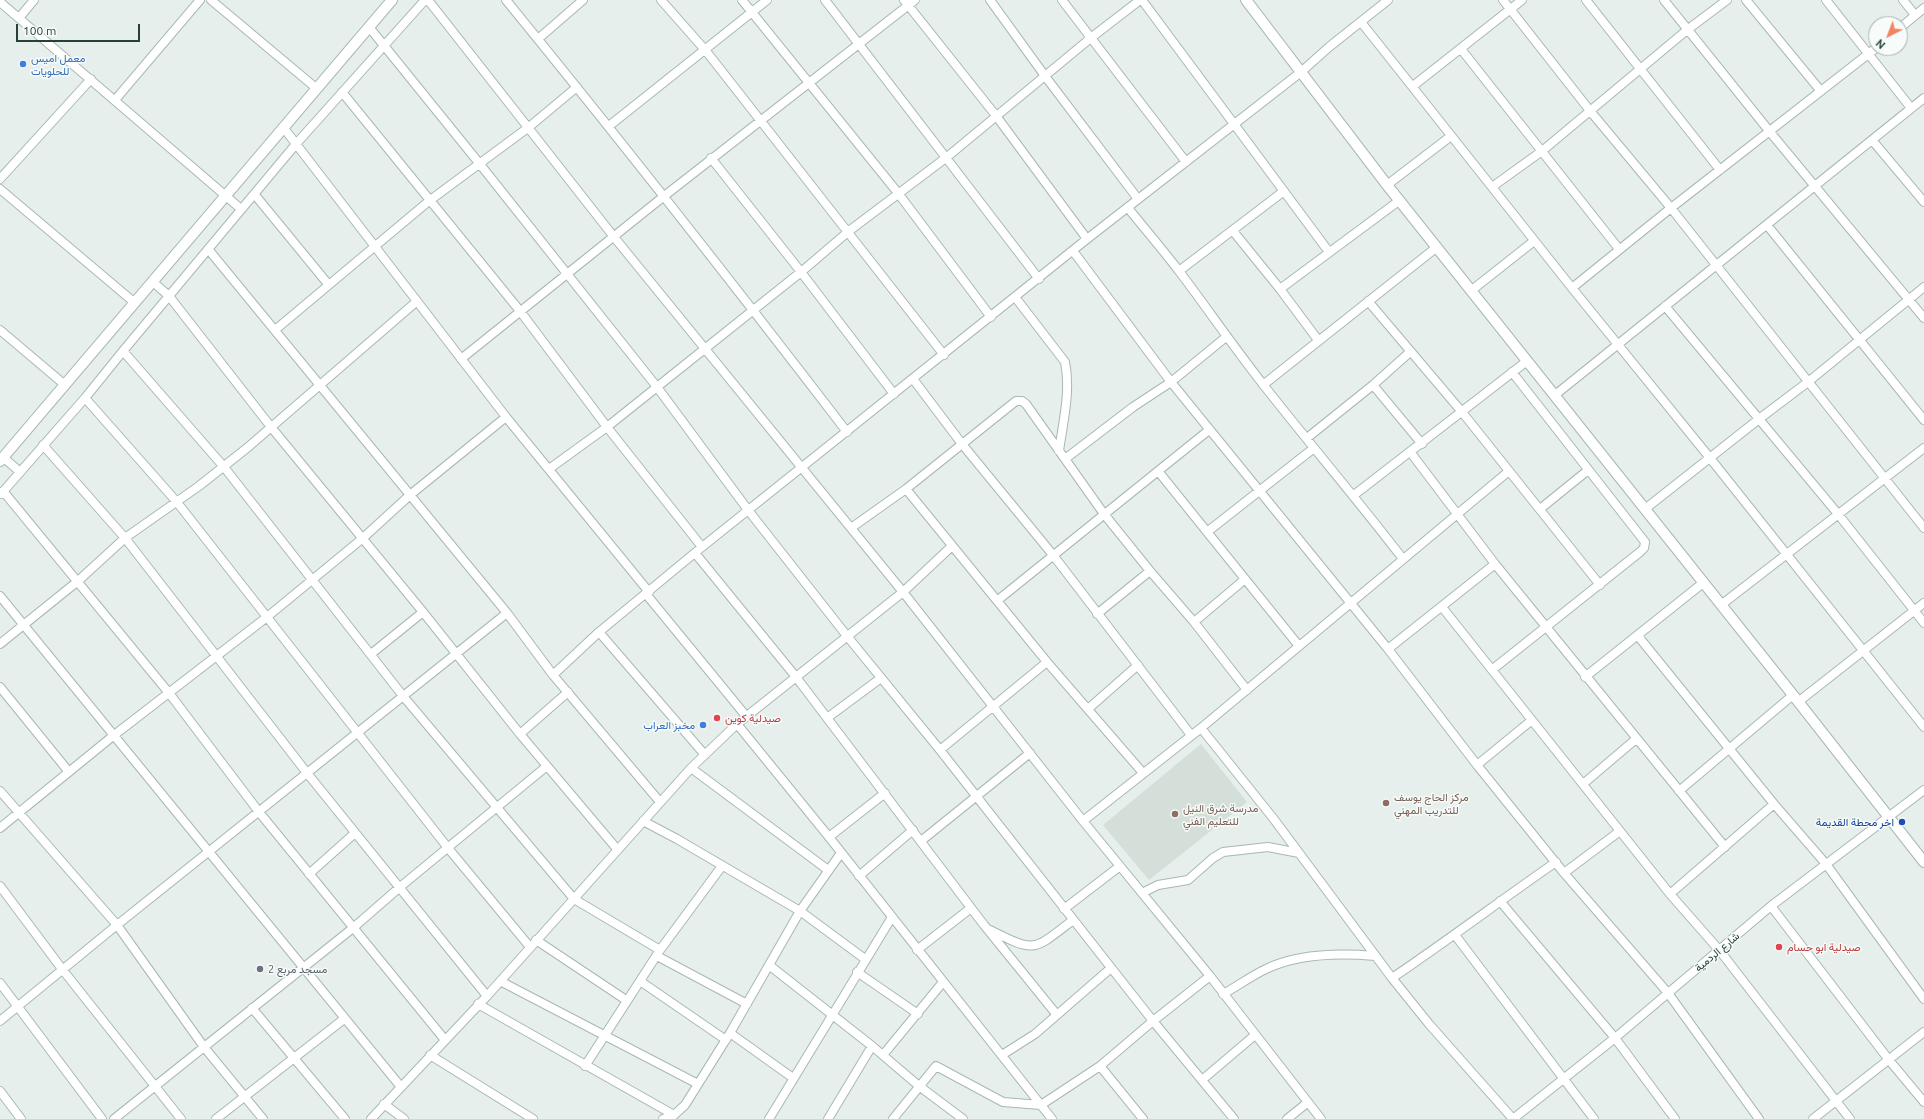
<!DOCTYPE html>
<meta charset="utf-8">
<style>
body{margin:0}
#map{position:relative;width:1924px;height:1119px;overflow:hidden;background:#e6efeb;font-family:Ubuntu,sans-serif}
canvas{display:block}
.north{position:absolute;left:1868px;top:16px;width:40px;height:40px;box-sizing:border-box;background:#f7fbf9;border:1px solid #a3b1ad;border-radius:50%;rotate:222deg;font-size:11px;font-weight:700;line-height:16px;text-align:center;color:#24423a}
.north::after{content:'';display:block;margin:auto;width:14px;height:18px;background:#f4845f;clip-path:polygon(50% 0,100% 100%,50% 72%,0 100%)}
.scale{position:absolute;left:16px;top:24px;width:124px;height:18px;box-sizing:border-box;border:2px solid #24423a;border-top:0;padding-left:5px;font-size:12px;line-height:14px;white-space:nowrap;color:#24423a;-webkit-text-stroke:3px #f7fbf9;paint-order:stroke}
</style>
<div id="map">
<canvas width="1924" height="1119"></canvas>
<div class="north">N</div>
<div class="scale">100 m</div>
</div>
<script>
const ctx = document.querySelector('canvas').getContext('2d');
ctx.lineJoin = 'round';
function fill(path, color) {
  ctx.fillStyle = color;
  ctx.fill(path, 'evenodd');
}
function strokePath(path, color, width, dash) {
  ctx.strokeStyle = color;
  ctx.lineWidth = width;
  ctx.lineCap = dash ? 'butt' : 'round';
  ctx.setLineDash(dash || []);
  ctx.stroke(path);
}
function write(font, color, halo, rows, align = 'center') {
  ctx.font = font + ' Ubuntu,Vazirmatn,sans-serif';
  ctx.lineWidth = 3;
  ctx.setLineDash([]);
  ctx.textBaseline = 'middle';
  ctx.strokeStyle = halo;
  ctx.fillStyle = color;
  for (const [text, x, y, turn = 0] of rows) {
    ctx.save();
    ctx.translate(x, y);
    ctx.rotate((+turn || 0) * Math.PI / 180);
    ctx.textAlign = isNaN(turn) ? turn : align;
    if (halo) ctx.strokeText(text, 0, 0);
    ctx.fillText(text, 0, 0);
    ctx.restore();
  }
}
fill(new Path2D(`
 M 1201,744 L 1247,802 L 1149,880 L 1103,825 Z`), '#d4dfda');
const minor = new Path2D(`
 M 211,0 L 316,88
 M 428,0 L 614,237 L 903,592 L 1083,821 L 1210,976 L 1321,1119
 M 506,0 C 622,142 735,286 847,432
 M 661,0 L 706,51 L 944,355
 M 742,0 L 898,193 L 991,317
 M 825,0 L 1039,279
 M 904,0 L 997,117 L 1087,239
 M 990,0 L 1045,76 L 1138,199
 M 1062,0 L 1186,162
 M 1142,0 L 1329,252
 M 1503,0 L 1591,112 L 1671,208 L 1924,528
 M 1586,0 L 1720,170
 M 1664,0 L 1770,132 L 1924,318
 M 1746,0 L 1820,90
 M 1826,0 L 1911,108
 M 1903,0 L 1915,15
 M 0,2 L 241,209
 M 19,18 L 34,0
 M 1361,22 L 1572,288 L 1710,458 L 1924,727
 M 369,27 L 479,163 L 657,387 L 748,510 L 847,636 L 940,750 L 1153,1021 L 1234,1119
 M 1900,28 L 1924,8
 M 538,39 L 583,0
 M 1461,49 L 1619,249
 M 1413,86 L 1522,0
 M 342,92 L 520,311 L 607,427 L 702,547
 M 115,100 L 200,0
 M 609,126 L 767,0
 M 283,127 L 506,417 L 649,592
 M 1872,140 L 1924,202
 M 711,158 L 801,272 L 894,394
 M 0,179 L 91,79
 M 1387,185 L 1451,136
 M 1492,187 L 1542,151 L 1687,30 L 1727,0
 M 0,189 L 135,303
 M 255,195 L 328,284
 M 1128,208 C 1145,229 1162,249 1179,271 C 1207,308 1233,346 1262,383 C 1308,442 1357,499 1403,559
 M 1767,225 L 1924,420
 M 1233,231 L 1280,289 L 1318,340
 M 208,249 L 507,613 L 553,675
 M 1073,251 L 1171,382 L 1388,649 L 1477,765 L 1564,873 L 1668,993 L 1759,1119
 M 1179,271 L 1284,191
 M 153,282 L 169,296 L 271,427 L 423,612 L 520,734 L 617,849
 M 1572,288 L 1671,208 L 1876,48
 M 1280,289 L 1400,200
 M 1472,290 L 1534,241
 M 1015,297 L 1065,362 C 1071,391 1063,422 1059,451
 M 1368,301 L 1462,412 L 1600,585
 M 1665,306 L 1838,514 L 1924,623
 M 0,330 L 65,385
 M 275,330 L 429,201 L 529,127 L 577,87
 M 123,351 L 224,467 L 403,696 L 574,899 L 660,950
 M 461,359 L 663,197 L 915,0
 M 913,379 L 962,444 L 1053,555 L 1191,735
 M 1263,385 L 1437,247
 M 1373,385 L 1422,444
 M 1555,395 L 1924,98
 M 85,398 L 176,501 L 448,848 L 530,947
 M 1307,438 L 1373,385 L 1410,352
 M 43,445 L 125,538 L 307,773 L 487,996
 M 1411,453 L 1495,564 L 1725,847
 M 3,457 L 20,472
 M 1065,459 L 1104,514 L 1150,571 L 1194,622 L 1247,690
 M 549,469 L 607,427 L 657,387 L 801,272 L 849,231 L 947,157 L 1092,37 L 1140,0
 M 1158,471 L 1299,646
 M 906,489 L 1047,662 L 1143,773
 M 3,491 L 169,693 L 259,812 L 445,1040
 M 1,494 L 85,398 L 123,351 L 296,144 L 425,0
 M 1354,495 L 1527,361
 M 1540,509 L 1587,471
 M 1645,509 L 1759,419 L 1808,382 L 1924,287
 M 851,528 L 906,489 L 1016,401 L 1022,401 L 1026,404 L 1065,459 L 1133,407 L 1171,382 L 1226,337
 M 1207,532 L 1314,448
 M 695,553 L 796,677 L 984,925 L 1057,1015
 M 646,594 L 746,716
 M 0,596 L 401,1087
 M 998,600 L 1209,430
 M 1721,605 L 1924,448
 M 1442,607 L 1670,894 L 1720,951 L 1850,1119
 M 1097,614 L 1150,571
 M 1194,622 L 1244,580
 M 599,632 L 705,755
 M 1638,636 L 1774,804 L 1826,864 L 1924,999
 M 0,644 L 78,581 L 125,538 L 199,486 L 247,448 L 416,302
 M 1388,649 L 1495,564
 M 371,654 L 423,612
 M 1493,669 L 1640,552 L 1644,548 L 1645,542 L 1512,372
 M 1585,677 L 1703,583
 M 0,687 L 69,772
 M 1798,702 L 1924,603
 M 1088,709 L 1138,665
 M 827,718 L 881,678
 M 737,724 L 903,592 L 952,546
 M 1201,728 L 1273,818 L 1392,978 L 1429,1024 L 1513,1119
 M 520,734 L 568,692
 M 940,750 L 1047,662
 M 1477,765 L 1532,720
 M 691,768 L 828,870
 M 1583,784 L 1636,739
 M 0,791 L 117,925 L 204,1047 L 263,1119
 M 1679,791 L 1793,695
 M 660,802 L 553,675 L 599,632 L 702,547 L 1087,239 L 1301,72 L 1329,47 L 1388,0
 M 643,821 L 677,839 L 800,911 L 865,959
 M 1083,821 L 1201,728 L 1509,471
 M 0,828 L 113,736 L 267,617 L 363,538 L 410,495 L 506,417
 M 829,837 L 885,793
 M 921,841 L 1030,753
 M 1564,873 L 1620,831
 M 309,874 L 355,833
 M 859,876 L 913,830
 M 0,886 L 62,969 L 181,1119
 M 1142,893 L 1158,885 L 1188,880 L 1213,858 L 1223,852 L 1268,847 L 1299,853
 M 1670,894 L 1774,804
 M 1500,901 L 1615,1038 L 1675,1119
 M 1771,906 L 1889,1060 L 1924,1102
 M 1064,909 L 1120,866
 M 990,930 C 1036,953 1033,951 1073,920
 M 1455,935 L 1594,1119
 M 536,940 L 626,1000
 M 917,950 L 971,908
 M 657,956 L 747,1004
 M 769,965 L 872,1046 L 919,1086 L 963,1119
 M 857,972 L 918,1014
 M 1392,978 C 1447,941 1501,900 1556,862
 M 500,981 L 698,1084
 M 640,981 L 726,1040
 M 0,983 L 102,1119
 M 1223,994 C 1238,986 1251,976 1266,969 C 1299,953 1340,953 1375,956
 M 478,1004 L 674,1115
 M 252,1008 L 345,1119
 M 0,1021 L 117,925 L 507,613
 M 730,1033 L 793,1078
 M 430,1055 L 533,1119
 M 883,1055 L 943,982
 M 1002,1055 L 1035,1034 L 1111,968
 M 585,1066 L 660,950 L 722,866
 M 1100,1066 L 1143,1119
 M 1202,1080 L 1255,1035
 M 0,1091 L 21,1119
 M 384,1104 L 404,1119
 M 114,1119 L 353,928 L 400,887 L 547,766
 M 216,1119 L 344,1019
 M 371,1119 L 487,996 L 691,768 L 737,724 L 829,837 L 1052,1119
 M 663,1119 L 674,1115 L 685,1105 L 730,1033 L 800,911 L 841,853
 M 769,1119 L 892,917
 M 828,1119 L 872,1046
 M 893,1119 L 936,1066 L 1003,1102 L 1041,1105 L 1100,1066 L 1153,1021 L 1210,976
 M 1287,1119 L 1307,1103
 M 1513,1119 L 1615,1038 L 1771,906 L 1924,790
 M 1813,1119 L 1924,1032`);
const tertiary = new Path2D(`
 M 1246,0 L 1387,185 L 1793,695 L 1924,862
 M 0,461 L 392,0`);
strokePath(minor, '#a8b8b2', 10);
strokePath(tertiary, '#a8b8b2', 12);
strokePath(minor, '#fff', 8);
strokePath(tertiary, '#fff', 10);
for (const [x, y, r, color] of [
 [23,64,4,"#3f7fe0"],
 [717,718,4,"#e0444e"],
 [703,725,4,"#3f7fe0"],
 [1386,803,4,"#8d6e63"],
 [1175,814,4,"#8d6e63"],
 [1902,822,4,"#1a4fb4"],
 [1779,947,4,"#e0444e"],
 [260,969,4,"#6b7280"]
]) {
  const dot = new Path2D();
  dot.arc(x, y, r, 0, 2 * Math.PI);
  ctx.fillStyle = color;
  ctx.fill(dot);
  strokePath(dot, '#f7fbf9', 1.5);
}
write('11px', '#366cbe', '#f7fbf9', [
 ["معمل اميس",31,58],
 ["للحلويات",31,71],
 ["مخبز العراب",695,725,"right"]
], 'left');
write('11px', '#be3a42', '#f7fbf9', [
 ["صيدلية كوين",725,718],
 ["صيدلية ابو حسام",1787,947]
], 'left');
write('11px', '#785e54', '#f7fbf9', [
 ["مركز الحاج يوسف",1394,797],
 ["للتدريب المهني",1394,810],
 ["مدرسة شرق النيل",1183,808],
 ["للتعليم الفني",1183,821]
], 'left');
write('11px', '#164399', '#f7fbf9', [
 ["اخر محطة القديمة",1894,822]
], 'right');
write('11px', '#24423a', '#f7fbf9', [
 ["شارع الردمية",1717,952,-40]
]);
write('11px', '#5b616d', '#f7fbf9', [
 ["مسجد مربع 2",268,969]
], 'left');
</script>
